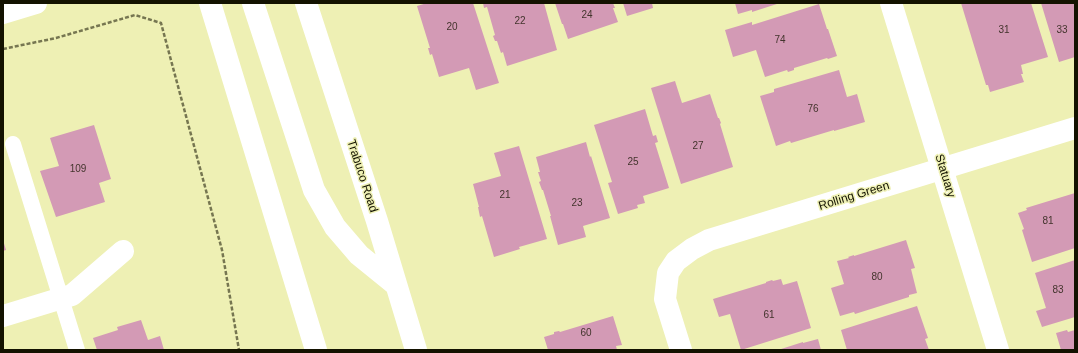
<!DOCTYPE html>
<style>
body{margin:0}
#map{position:relative;width:1078px;height:353px;overflow:hidden;background:#eef0b4;font-family:Arial,sans-serif}
canvas{display:block}
.frame{position:absolute;inset:0;border:4px solid #131200;pointer-events:none}
</style>
<div id="map">
<canvas width="1078" height="353"></canvas>
<div class="frame"></div>
</div>
<script>
const ctx = document.querySelector('canvas').getContext('2d');
ctx.lineJoin = 'round';
function fill(path, color) {
  ctx.fillStyle = color;
  ctx.fill(path, 'evenodd');
}
function strokePath(path, color, width, dash) {
  ctx.strokeStyle = color;
  ctx.lineWidth = width;
  ctx.lineCap = dash ? 'butt' : 'round';
  ctx.setLineDash(dash || []);
  ctx.stroke(path);
}
function write(font, color, halo, rows, align = 'center') {
  ctx.font = font + ' Arial,sans-serif';
  ctx.lineWidth = 3;
  ctx.setLineDash([]);
  ctx.textBaseline = 'middle';
  ctx.strokeStyle = halo;
  ctx.fillStyle = color;
  for (const [text, x, y, turn = 0] of rows) {
    ctx.save();
    ctx.translate(x, y);
    ctx.rotate((+turn || 0) * Math.PI / 180);
    ctx.textAlign = isNaN(turn) ? turn : align;
    if (halo) ctx.strokeText(text, 0, 0);
    ctx.fillText(text, 0, 0);
    ctx.restore();
  }
}
fill(new Path2D(`
 M 427,3 L 473,3 L 499,83 L 476,90 L 469,68 L 439,77 L 432,54 L 430,55 L 428,48 L 430,48 L 417,6 Z
 M 483,3 L 544,3 L 557,50 L 507,66 L 503,52 L 501,53 L 497,41 L 495,41 L 493,36 L 495,35 L 487,7 L 484,8 Z
 M 555,3 L 613,3 L 615,8 L 613,8 L 618,22 L 568,39 L 563,24 L 562,24 Z
 M 623,3 L 652,3 L 653,8 L 627,16 Z
 M 735,3 L 780,3 L 752,12 L 752,10 L 738,14 Z
 M 961,3 L 1031,3 L 1048,57 L 1021,65 L 1023,74 L 1021,74 L 1024,82 L 990,92 L 988,85 L 986,85 Z
 M 1041,3 L 1075,3 L 1075,57 L 1059,62 Z
 M 819,4 L 827,29 L 828,29 L 837,56 L 828,59 L 827,58 L 794,68 L 794,70 L 788,72 L 787,70 L 765,77 L 756,50 L 733,57 L 725,30 L 752,22 L 752,25 Z
 M 839,70 L 847,97 L 857,94 L 865,122 L 834,131 L 834,130 L 791,143 L 790,141 L 776,146 L 760,96 L 774,92 L 774,89 Z
 M 675,81 L 682,103 L 710,94 L 718,118 L 719,118 L 721,123 L 720,124 L 733,167 L 681,184 L 651,88 Z
 M 645,109 L 653,136 L 656,135 L 658,142 L 655,143 L 669,188 L 643,196 L 645,203 L 637,205 L 638,208 L 618,214 L 608,183 L 612,182 L 594,125 Z
 M 94,125 L 111,179 L 99,183 L 105,202 L 56,217 L 40,171 L 59,166 L 50,138 Z
 M 586,142 L 590,157 L 591,156 L 610,218 L 583,226 L 586,237 L 558,245 L 550,216 L 551,216 L 543,190 L 542,190 L 539,182 L 541,181 L 538,172 L 540,172 L 536,157 Z
 M 519,146 L 547,239 L 519,247 L 520,249 L 494,257 L 482,216 L 480,217 L 478,207 L 479,207 L 473,184 L 501,176 L 494,153 Z
 M 1075,193 L 1075,248 L 1032,262 L 1022,230 L 1024,229 L 1018,213 L 1027,210 L 1026,208 Z
 M 3,240 L 6,250 L 3,251 Z
 M 906,240 L 915,268 L 911,269 L 917,293 L 909,295 L 909,297 L 855,314 L 854,312 L 840,316 L 831,288 L 844,284 L 837,261 L 849,258 L 848,257 L 854,255 L 854,256 Z
 M 1075,260 L 1075,317 L 1042,327 L 1036,311 L 1046,308 L 1035,273 Z
 M 781,279 L 783,285 L 797,281 L 811,328 L 741,350 L 730,314 L 719,317 L 713,299 L 766,283 L 766,282 L 772,280 L 773,281 Z
 M 917,306 L 928,338 L 925,339 L 929,350 L 847,350 L 841,330 Z
 M 613,316 L 622,345 L 616,346 L 617,350 L 548,350 L 544,337 L 554,334 L 554,332 L 559,331 L 560,332 Z
 M 141,320 L 148,340 L 160,336 L 164,350 L 97,350 L 93,338 L 118,330 L 117,327 Z
 M 1067,330 L 1068,332 L 1075,330 L 1075,350 L 1061,350 L 1056,333 Z
 M 818,339 L 821,350 L 778,350 L 803,342 L 803,343 Z`), '#d39ab5');
strokePath(new Path2D(`
 M 3,49 L 56,38 L 135,15 L 161,23 L 222,250 L 239,350`), '#767651', 2.5, [4, 2]);
strokePath(new Path2D(`
 M 13,144 L 77,350`), '#fff', 16);
strokePath(new Path2D(`
 M 891,3 L 998,350
 M 3,316 L 72,295 L 123,251
 M 681,350 L 665,299 L 668,273 L 676,261 L 692,249 L 709,240 L 1075,128`), '#fff', 22);
strokePath(new Path2D(`
 M 210,3 L 316,350
 M 253,3 L 314,190 L 335,227 L 359,255 L 396,285
 M 306,3 L 377,221 L 416,350
 M 3,13 L 36,3`), '#fff', 22);
write('10px', '#43342d', null, [
 ["24",587,15],
 ["22",520,21],
 ["20",452,27],
 ["31",1004,30],
 ["33",1062,30],
 ["74",780,40],
 ["76",813,109],
 ["27",698,146],
 ["25",633,162],
 ["109",78,169],
 ["21",505,195],
 ["23",577,203],
 ["81",1048,221],
 ["80",877,277],
 ["83",1058,290],
 ["61",769,315],
 ["60",586,333]
]);
write('12px', '#131200', '#eef0b4', [
 ["Trabuco Road",362,176,72],
 ["Statuary",945,176,73],
 ["Rolling Green",854,196,-17]
]);
</script>
